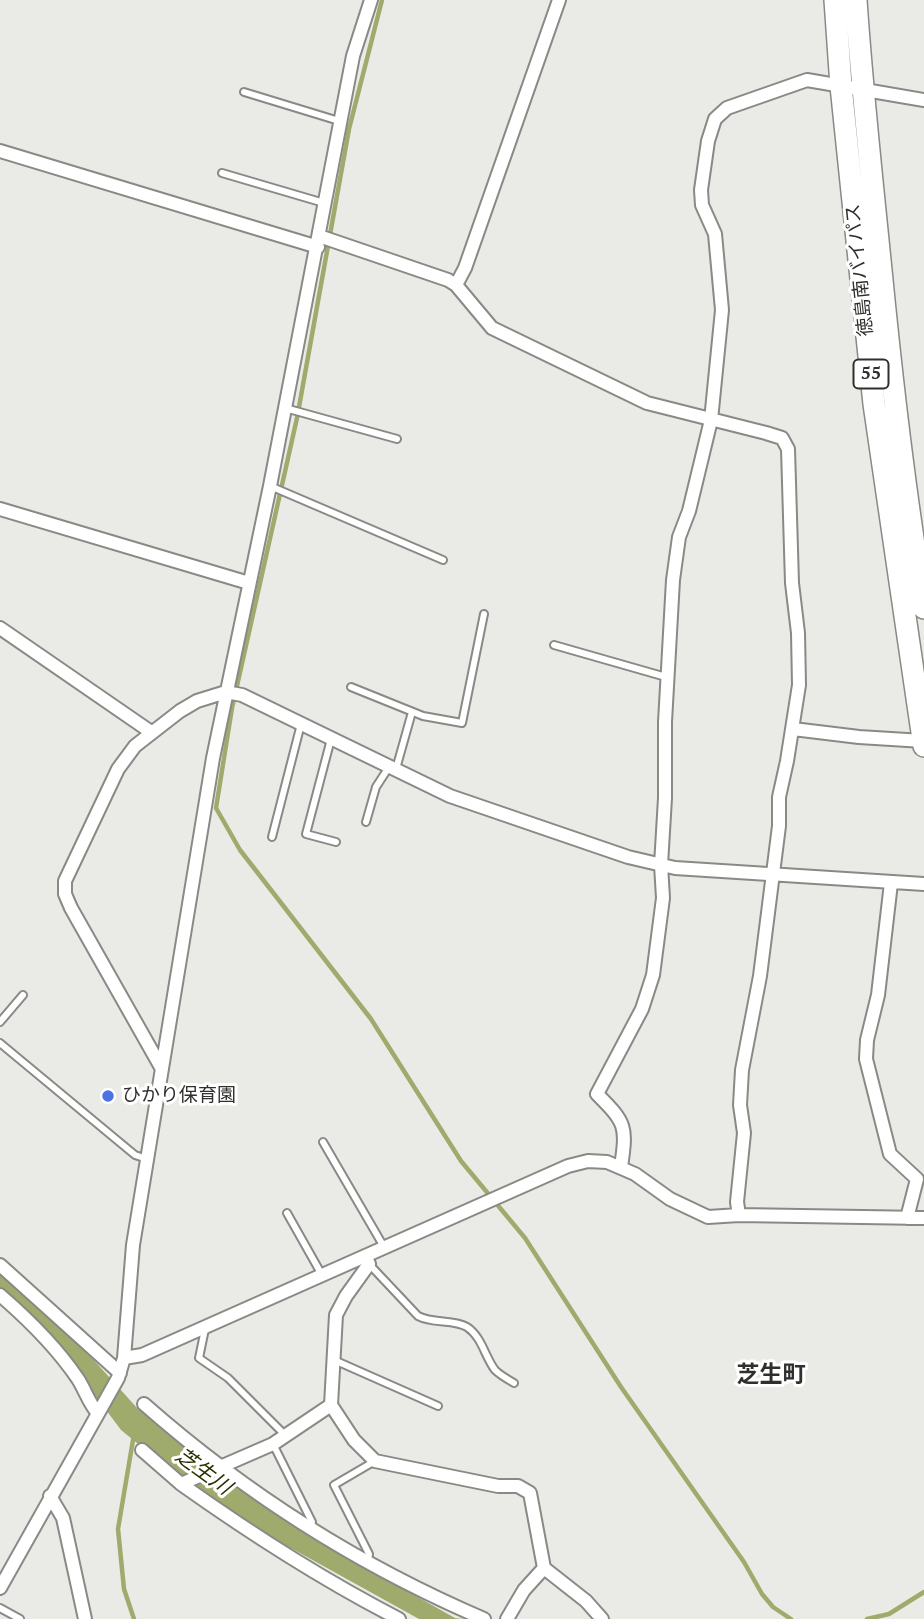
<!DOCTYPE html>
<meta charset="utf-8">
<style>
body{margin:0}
canvas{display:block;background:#eaebe6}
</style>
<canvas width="924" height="1619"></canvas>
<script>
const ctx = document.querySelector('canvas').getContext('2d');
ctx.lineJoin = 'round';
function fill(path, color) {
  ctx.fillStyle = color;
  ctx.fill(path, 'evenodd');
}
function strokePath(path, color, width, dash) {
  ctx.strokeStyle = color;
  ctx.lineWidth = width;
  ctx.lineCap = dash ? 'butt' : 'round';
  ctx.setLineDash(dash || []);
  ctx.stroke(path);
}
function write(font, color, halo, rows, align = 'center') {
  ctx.font = font + ' "PT Serif","Noto Sans JP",serif';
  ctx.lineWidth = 6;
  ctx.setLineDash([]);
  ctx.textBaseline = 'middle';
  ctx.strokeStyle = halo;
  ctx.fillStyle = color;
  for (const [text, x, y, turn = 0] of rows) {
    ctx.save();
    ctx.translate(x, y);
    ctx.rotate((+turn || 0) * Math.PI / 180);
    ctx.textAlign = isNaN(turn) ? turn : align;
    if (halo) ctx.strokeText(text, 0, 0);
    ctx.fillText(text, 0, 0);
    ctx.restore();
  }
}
fill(new Path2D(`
 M 0,1274 L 82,1347 L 138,1409 L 239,1488 L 307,1535 L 455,1618 L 463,1619 L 419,1619 L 242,1521 L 175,1474 L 121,1430 L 88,1386 L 0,1291 Z`), '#9faa6d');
strokePath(new Path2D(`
 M 382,0 L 349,129 L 297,418 L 232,708 L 216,808 L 240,850 L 371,1019 L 461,1161 L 525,1238 L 621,1387 L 744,1562 L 762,1594 L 773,1607 L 791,1619
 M 134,1619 L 124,1589 L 118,1529 L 134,1434
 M 867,1619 L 889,1614 L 924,1592`), '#9faa6d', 4.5);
const lane = new Path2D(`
 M 244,92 L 339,121
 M 222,173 L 324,203
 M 285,408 L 397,439
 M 270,486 L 443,560
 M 554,645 L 666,677
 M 351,687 L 423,716 L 462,723 L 484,614
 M 331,739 L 306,834 L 336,842
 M 396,769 L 412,712
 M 366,822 L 376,787 L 389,767
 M 272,837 L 301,724
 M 0,1022 L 23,995
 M 0,1043 L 135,1155 L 147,1159
 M 323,1142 L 384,1247
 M 287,1213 L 322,1275
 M 369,1264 L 418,1316 C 433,1324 454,1319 467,1327 C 482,1337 485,1357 495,1370 C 500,1375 507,1379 514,1383
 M 205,1329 L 199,1358 L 228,1378 L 286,1436
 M 334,1360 L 438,1406
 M 273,1444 L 312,1522 L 310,1528
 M 368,1562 L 369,1554 L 334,1485 L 375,1461
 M 0,1608 L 20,1619`);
const street = new Path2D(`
 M 0,151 L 318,247
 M 319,236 L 448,280 L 456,285 L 492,328 L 647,403 L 766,433 L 782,438 L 788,449 L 792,583 L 798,633 L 799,685 L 787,761 L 779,797 L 779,826 L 760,976 L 742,1070 L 740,1105 L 744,1133 L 737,1202 L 739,1215
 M 456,285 L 465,268 L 559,0
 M 0,509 L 249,583
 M 0,628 L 151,732
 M 793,729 L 859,737 L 923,741
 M 891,883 L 878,995 L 867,1040 L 866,1059 L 890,1154 L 917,1179 L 907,1218
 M 162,1069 L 71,908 L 65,894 L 65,881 L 118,769 L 135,746 L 180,711 L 197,701 L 226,692 L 242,695 L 450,796 L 628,857 L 675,868 L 924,884
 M 621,1167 C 627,1126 626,1123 597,1094 L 642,1009 L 653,975 L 663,898 L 661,865 L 665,798 L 665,722 L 673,580 L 679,537 L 689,511 L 711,420 L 722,310 L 715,234 L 702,205 L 701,190 L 708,141 L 715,119 L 727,108 L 807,80 L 924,100
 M 365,1256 L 369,1264 L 346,1296 L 336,1315 L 331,1405 L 354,1440 L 375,1461 L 498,1486 L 518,1486 L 530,1493 L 544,1568 L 586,1601 L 602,1619
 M 0,1265 L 120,1373
 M 0,1295 C 29,1320 57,1348 78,1379 C 85,1390 89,1403 97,1412
 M 124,1358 L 142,1355 L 568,1166 L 588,1161 L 607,1162 L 635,1174 L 670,1199 L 708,1217 L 739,1215 L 924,1218
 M 144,1404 C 245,1493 360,1566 484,1619
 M 331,1405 L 273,1444 L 181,1484 C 250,1533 323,1580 399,1619
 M 142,1450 L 181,1484
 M 50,1496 L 63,1518 L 85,1619
 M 0,1588 L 118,1378 L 124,1358 L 133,1245 L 213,758 L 270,486 L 353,56 L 371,0
 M 507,1619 L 524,1590 L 544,1568`);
const highway = new Path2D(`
 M 835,0 L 841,86 L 874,404 L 924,746
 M 856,0 C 862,90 872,180 881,270 C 892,383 905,496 924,608`);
strokePath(lane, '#898a85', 10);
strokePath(street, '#898a85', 16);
strokePath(highway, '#898a85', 24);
strokePath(lane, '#fff', 6);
strokePath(street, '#fff', 12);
strokePath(highway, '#fff', 21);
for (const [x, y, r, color] of [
 [108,1096,7,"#4d72e6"]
]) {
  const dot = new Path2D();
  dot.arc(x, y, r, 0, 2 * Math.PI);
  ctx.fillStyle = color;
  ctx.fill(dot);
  strokePath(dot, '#fff', 2.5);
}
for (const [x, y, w] of [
 [871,374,35]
]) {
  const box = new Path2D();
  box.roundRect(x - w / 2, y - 14.5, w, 29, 5);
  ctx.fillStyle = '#fff';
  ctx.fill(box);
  strokePath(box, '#2f2f2d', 2);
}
write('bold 18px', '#2f2f2d', null, [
 ["55",871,374]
]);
write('19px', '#2f2f2d', '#fff', [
 ["徳島南バイパス",860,270,-96]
]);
write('19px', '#2f2f2d', '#fff', [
 ["ひかり保育園",122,1096]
], 'left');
write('italic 21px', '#2a3000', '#fff', [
 ["芝生川",203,1472,36]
]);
write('bold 23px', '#2f2f2d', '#fff', [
 ["芝生町",771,1375]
]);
</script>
